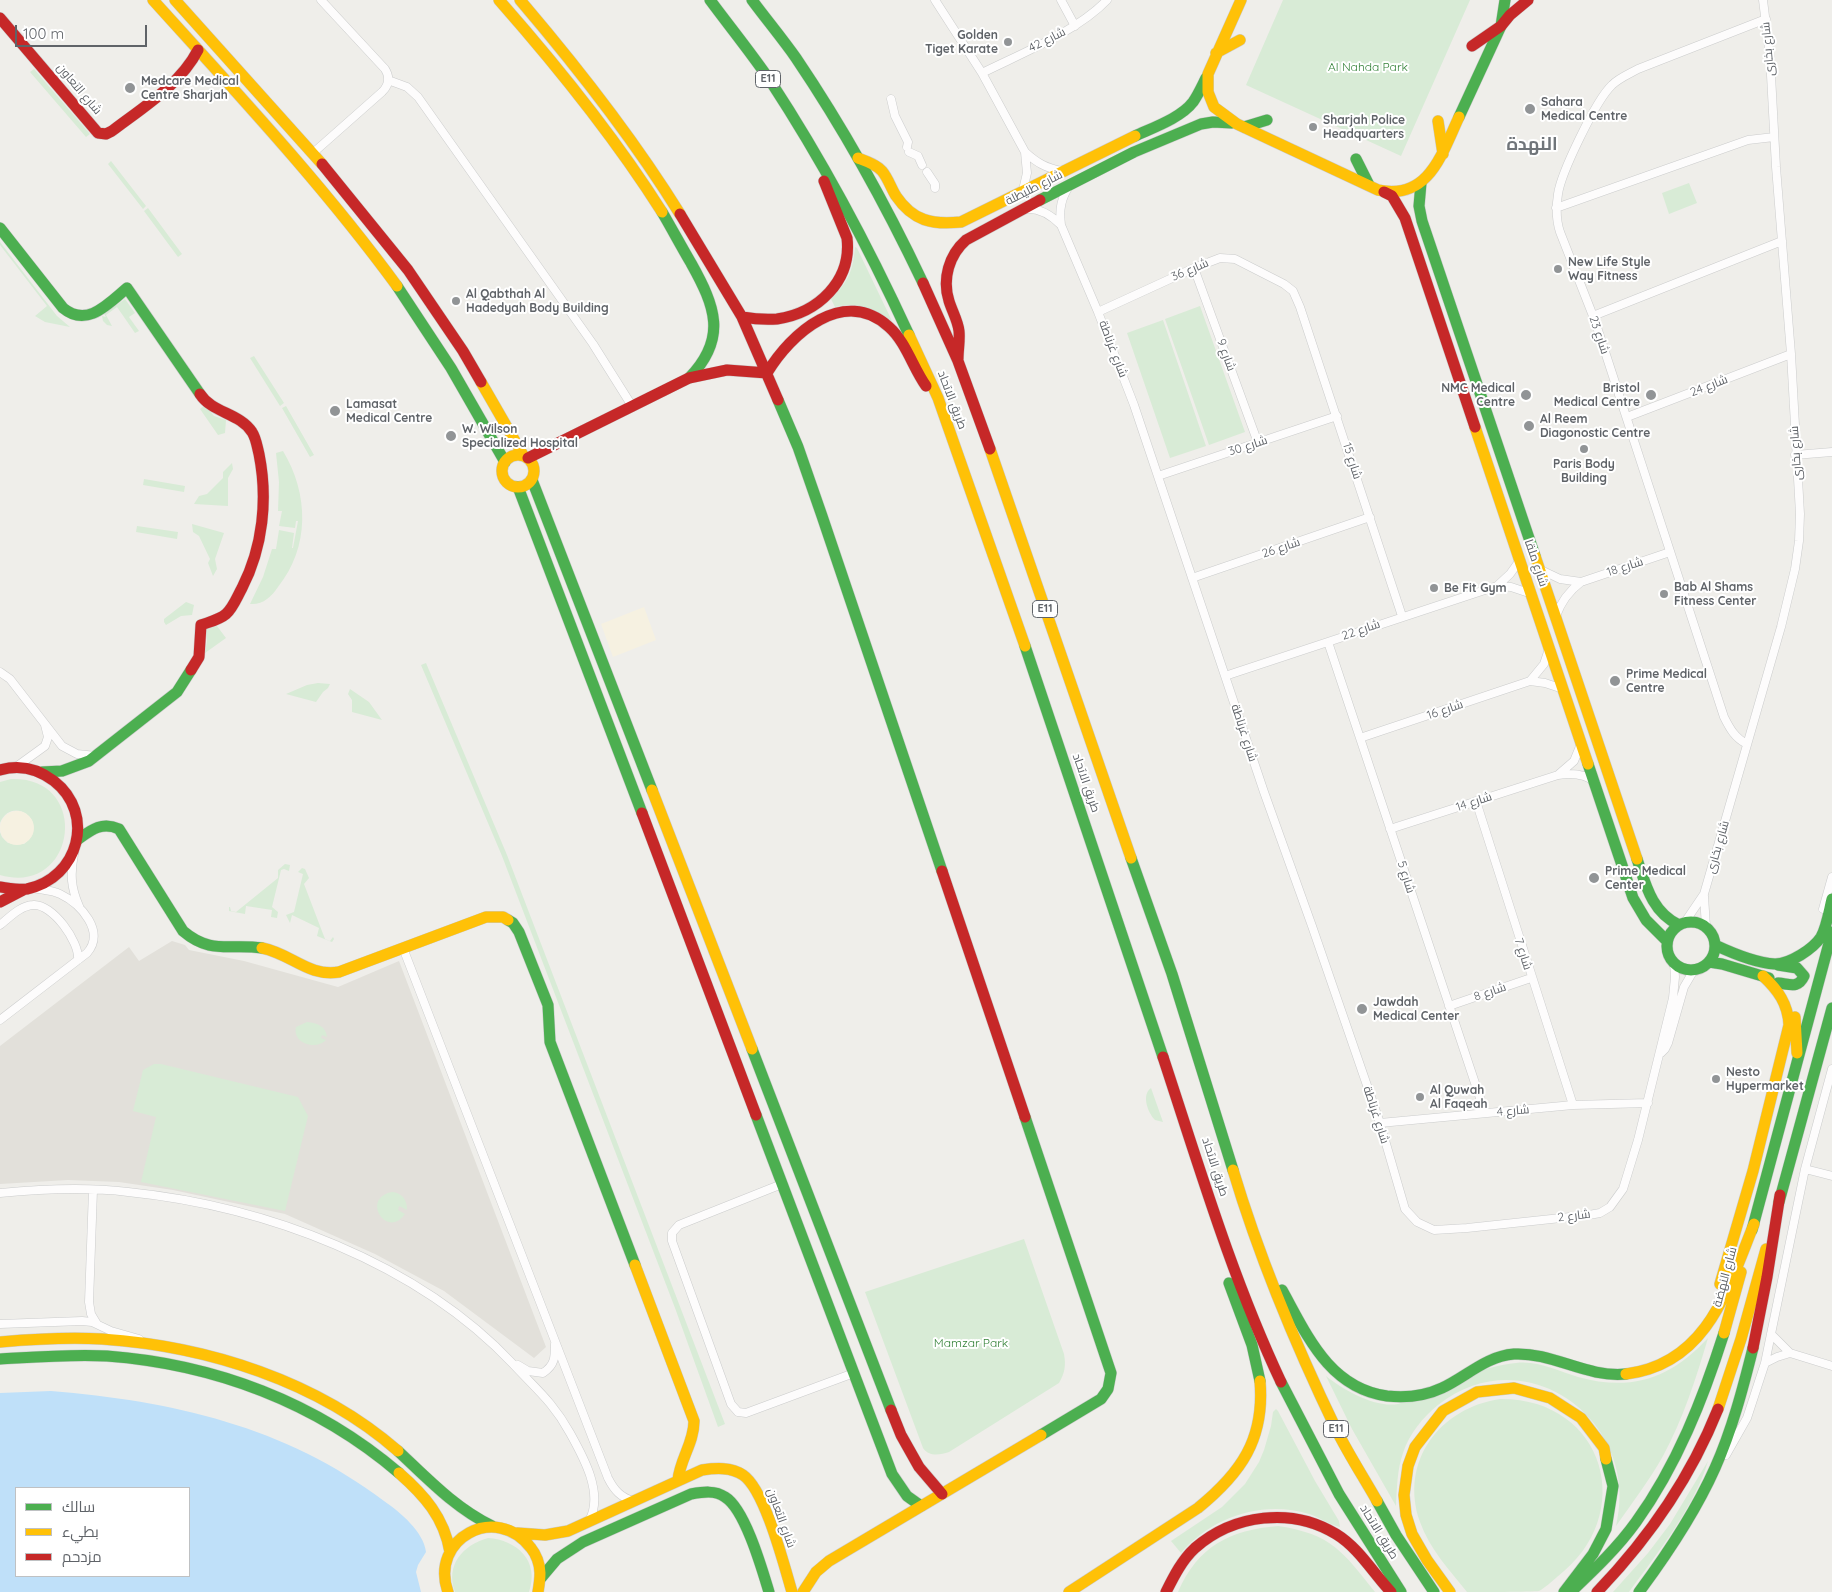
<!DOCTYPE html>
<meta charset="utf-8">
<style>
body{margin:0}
#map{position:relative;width:1832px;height:1592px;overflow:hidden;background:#efeeea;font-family:Quicksand,Cairo,sans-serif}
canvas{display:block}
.legend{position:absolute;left:15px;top:1487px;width:175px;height:90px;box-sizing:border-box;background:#fff;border:1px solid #bfc1c3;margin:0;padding:6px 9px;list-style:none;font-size:15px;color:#5f6368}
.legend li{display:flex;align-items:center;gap:10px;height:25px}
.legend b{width:25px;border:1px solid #bfc1c3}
.scale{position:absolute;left:15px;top:25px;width:132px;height:22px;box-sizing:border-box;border:2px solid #5f6368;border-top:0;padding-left:6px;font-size:15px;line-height:18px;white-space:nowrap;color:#5f6368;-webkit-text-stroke:4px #fff;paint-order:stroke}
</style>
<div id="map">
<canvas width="1832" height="1592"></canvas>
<ul class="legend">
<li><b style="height:6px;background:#4caf50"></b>سالك</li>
<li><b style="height:6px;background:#ffc107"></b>بطيء</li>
<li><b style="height:6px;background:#c62828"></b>مزدحم</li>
</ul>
<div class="scale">100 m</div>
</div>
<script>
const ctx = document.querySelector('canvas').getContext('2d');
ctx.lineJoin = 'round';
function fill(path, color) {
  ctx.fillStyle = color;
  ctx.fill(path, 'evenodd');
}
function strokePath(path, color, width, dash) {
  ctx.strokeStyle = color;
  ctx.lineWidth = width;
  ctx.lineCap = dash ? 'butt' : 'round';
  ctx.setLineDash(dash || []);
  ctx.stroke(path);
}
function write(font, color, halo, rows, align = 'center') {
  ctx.font = font + ' Quicksand,Cairo,sans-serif';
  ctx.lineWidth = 4;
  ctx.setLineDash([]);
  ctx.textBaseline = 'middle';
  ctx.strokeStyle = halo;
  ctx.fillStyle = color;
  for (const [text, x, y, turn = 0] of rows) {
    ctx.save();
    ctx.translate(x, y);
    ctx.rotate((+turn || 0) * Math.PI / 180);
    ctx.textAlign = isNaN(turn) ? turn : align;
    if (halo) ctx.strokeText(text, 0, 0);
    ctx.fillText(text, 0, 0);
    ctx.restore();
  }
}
fill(new Path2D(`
 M 172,941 L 185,945 L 189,950 L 244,961 L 338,987 L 399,961 L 546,1347 L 534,1358 L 444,1291 L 375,1254 L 285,1214 L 173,1190 L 119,1182 L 68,1180 L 0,1184 L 0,1046 L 129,947 L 139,961 Z`), '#e2e0da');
fill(new Path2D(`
 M 1283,0 L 1470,0 L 1401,156 L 1246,85 Z
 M 34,69 L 90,134 L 86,137 L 30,72 Z
 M 111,161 L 146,206 L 143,209 L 108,164 Z
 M 1689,183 L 1697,203 L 1669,214 L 1662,193 Z
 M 148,208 L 182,254 L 178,257 L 144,211 Z
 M 0,242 L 57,316 L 70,327 L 45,322 L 35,316 L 47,306 L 0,245 Z
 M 855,247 L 857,248 L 892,321 C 871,310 860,301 835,307 L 831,299 C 848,282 853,271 855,247 Z
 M 125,299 L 135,313 L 129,317 L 139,331 L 135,333 L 117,307 L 106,315 L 112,326 L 107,325 L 103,321 L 102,316 L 106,317 L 104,314 Z
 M 1200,306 L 1245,432 L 1209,445 L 1165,319 Z
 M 1163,320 L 1206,446 L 1170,458 L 1127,333 Z
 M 254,356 L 284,403 L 280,406 L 250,358 Z
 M 205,405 L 214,416 L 226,420 L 225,433 L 218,435 L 200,409 Z
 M 286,406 L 314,455 L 310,457 L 282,408 Z
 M 283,451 C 309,494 310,547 278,587 C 271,597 263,605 250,604 L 263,577 L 272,549 L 276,549 L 279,530 L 294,533 L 292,548 L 293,548 L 298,521 L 296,521 L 295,528 L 279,526 L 282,511 L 278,511 L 279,482 L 276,453 Z
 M 232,463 L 233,469 L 228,478 L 228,506 L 194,504 L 199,496 L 207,494 L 223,478 L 223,472 Z
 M 144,479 L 185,486 L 184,492 L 143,485 Z
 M 192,524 L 224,533 L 215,559 L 217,569 L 213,576 L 208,563 L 210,559 L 199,536 L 193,532 Z
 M 137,526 L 178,532 L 177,539 L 136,532 Z
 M 186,602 L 194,605 L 192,615 L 181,616 L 166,625 L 164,622 L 164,619 Z
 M 217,626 L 226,638 L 205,653 L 207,641 L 206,629 Z
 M 426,663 L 507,855 L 725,1424 L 718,1427 L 675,1308 L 502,856 L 421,665 Z
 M 318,683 L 330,684 L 328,688 L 323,692 L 316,702 L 286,694 L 307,685 Z
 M 350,689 L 369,702 L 382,720 L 352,712 L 352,700 L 348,694 Z
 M 11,779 C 92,776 77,897 0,875 L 0,832 L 2,837 L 8,843 L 24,844 L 30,838 L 33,823 C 26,807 7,806 0,823 L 0,782 Z
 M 285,864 L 290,865 L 289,871 L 284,869 L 281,870 L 272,907 L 278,912 L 277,918 L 271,917 L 272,910 L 246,906 L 245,914 L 229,911 L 229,907 L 230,907 L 231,911 L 236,912 L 278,878 L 278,870 Z
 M 302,868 L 305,869 L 309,878 L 304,884 L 325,939 L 330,941 L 333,937 L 334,939 L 332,942 L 317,936 L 319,928 L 292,915 L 290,923 L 286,915 L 294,912 L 303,874 L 298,872 Z
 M 307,1022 C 317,1023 326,1026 327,1037 L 322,1035 L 321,1038 L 326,1040 C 316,1051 292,1043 296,1027 Z
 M 154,1064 L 161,1064 L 298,1097 L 308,1116 L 285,1211 L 141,1182 L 156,1117 L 133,1111 L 143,1070 Z
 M 1151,1088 L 1163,1122 L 1155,1120 C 1148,1113 1141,1095 1151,1088 Z
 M 392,1192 C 402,1193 407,1199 407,1210 L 399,1206 L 398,1210 L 405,1214 C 387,1240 360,1198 392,1192 Z
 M 1024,1239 L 1064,1354 C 1066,1365 1065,1373 1059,1383 L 949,1452 C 940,1455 929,1457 923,1448 L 865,1292 Z
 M 1708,1338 C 1696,1379 1683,1419 1663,1456 C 1649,1481 1632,1503 1616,1526 C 1642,1421 1525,1336 1438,1405 C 1423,1417 1409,1434 1403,1453 C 1397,1470 1397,1488 1396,1506 L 1352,1429 L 1326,1376 C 1343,1390 1375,1408 1398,1404 C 1406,1402 1415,1397 1423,1394 C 1453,1382 1483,1366 1516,1363 C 1537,1360 1558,1371 1578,1377 C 1632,1392 1671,1378 1708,1338 Z
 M 1500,1399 C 1605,1398 1639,1515 1557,1577 C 1552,1581 1545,1588 1539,1591 C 1532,1592 1478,1592 1467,1592 C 1450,1571 1429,1548 1420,1522 C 1399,1461 1440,1408 1500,1399 Z
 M 1276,1409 L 1278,1411 L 1315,1481 L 1339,1521 L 1340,1527 C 1330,1525 1319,1517 1309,1514 C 1262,1500 1212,1517 1181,1553 L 1171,1541 L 1222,1507 L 1245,1484 L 1259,1462 L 1264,1450 L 1271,1426 L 1273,1412 Z
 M 1708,1461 C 1695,1506 1657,1554 1629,1592 L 1613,1592 L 1648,1553 L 1670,1524 Z
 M 1278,1526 C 1332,1534 1343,1552 1375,1592 L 1178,1592 C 1198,1546 1230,1530 1278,1526 Z
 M 488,1538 C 517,1540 540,1561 529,1592 L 455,1592 C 445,1565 463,1545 488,1538 Z`), '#d8ebd6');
fill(new Path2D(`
 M 644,607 L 656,640 L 613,657 L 601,624 Z
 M0 828a17 17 0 1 1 34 0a17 17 0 1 1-34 0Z`), '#f6f1e1');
fill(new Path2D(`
 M 51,1391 C 172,1401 285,1426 384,1501 C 400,1512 424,1532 426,1552 L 418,1565 L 416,1572 L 421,1592 L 0,1592 L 0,1393 ZM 189,1488 L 189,1576 L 16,1576 L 16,1488 Z`), '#bfe0f9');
const street = new Path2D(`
 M 935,0 L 982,73 L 1025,152 L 1027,173 L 1023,190
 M 1061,0 L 1075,26
 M 982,73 C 1020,54 1078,31 1107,0
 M 388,80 L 407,87 L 418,97 L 593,344 L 632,406
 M 891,99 L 895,116 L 908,142 L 907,147
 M 909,152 L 918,156 L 922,165
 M 1025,152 C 1037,163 1046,168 1062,171
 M 313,153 L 382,92 C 389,85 390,77 385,69 L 321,0
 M 927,172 L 935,184 L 935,188
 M 1070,185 C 1061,198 1059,209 1061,225 L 1098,312 L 1134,405 L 1264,792 L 1312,926 L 1380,1123 L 1405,1209 L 1417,1222 L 1434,1230 L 1467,1228 L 1589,1215 L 1600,1213 L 1610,1207 L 1623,1189 L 1638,1140 L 1673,998 L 1675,977 L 1674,963
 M 1556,208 L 1748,140 L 1774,137
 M 1024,209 C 1039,207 1051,215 1061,225
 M 1194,268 L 1258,443
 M 1098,312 L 1194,268 L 1220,258 L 1235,259 L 1284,284 L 1293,291 L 1300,307 L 1402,616
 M 1593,316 L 1782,241
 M 1627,417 L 1791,354
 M 1795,455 L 1832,452
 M 1158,476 L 1337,416
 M 1541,570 L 1560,579 L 1581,582
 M 1192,578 L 1370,517
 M 1497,586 L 1510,574 L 1520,560
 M 1556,616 C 1561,602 1569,591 1581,582 L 1670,552
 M 1328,642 L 1485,1113
 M 0,672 L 10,679 L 62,746 L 77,754 L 96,756
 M 1225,676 L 1497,586 L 1511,587 L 1532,594
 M 1530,681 L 1544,664 L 1549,649
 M 1360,738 L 1530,681 L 1545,683 L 1563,689
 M 1747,744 C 1735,738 1730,729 1724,717 L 1595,321 L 1560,232 C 1556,220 1556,207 1558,194 C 1561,173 1596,100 1612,85 C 1619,78 1629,74 1638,69 L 1766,19
 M 16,767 L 45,746 L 48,737 L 45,725
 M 1559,774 L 1574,761 L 1581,744
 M 1476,801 L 1573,1105
 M 1390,829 L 1558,775 C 1571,773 1584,773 1595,782
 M 74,854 C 70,874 71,888 79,906
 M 1704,896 L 1706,927
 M 1823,909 L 1832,877
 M 1685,922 L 1704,894 L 1781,627 L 1795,569 L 1799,541 L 1800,514 L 1791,354 L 1776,167 L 1770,57 L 1763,0
 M 0,925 C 10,917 20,906 33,905 C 52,903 80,942 78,960
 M 403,948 L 608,1478 C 614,1490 621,1498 634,1501
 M 1449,1006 L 1531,978
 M 0,1020 L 87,953 C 106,932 81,904 60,894 C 52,890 42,890 33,888
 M 1661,1053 L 1665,1049 L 1668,1043 L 1684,987 L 1694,970
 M 1380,1123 L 1573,1105 L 1648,1103
 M 1805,1169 L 1832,1176
 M 782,1184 L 679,1225 L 672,1233 L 672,1241 L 731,1404 L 738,1412 L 746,1413 L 854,1373
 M 93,1190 L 89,1302 L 91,1314 L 97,1324
 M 0,1193 C 42,1189 86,1187 128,1192 C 265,1206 417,1262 513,1364 C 536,1389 553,1402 570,1433 C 584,1458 604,1494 589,1521
 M 0,1324 L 82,1321 L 92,1322 L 111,1331 L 139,1339
 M 1771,1334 L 1790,1353 L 1832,1366
 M 1765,1363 L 1777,1357 L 1790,1353
 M 518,1365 L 528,1371 L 543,1373 C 555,1365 555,1357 555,1344
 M 1726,1455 L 1747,1418 L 1765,1363 L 1805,1169 L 1832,1069`);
const fast = new Path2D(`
 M 710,0 C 730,27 752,54 771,82 C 824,163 869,248 909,335
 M 752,0 C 766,19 782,38 796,58 C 844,129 886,205 923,283
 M 1459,117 L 1501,26 L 1505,0
 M 1244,127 L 1267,120
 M 1135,136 C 1152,128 1181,118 1193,102 C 1198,95 1202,86 1206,78
 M 1356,159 L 1369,185
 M 1421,183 L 1419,206 L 1422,221 L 1535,556
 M 1040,200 L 1134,152 L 1201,124 L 1213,122 L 1232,123
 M 662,212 C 672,229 681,246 691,263 C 715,306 728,338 689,378
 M 0,228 L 63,308 C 87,328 108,304 127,288 L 200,394
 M 397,286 L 451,368 L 505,462
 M 778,400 L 798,447 L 822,516 L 942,871
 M 532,480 L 652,790
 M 518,487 L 642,813
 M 1025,646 L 1163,1057
 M 1588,764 L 1633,898 L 1646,920 L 1667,941
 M 42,772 L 62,771 L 89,761 L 177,692 L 191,670
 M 77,840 C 91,830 102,821 119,829 L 183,931 C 211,955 230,943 262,948
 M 1131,858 L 1172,974 L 1233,1170
 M 1637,859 C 1646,886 1652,912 1679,925
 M 508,920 L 513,923 L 519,932 L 548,1005 L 550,1042 L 635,1265
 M1667 946a24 24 0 1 1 48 0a24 24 0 1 1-48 0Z
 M 1715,945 C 1732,953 1756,963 1775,964 C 1790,964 1813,949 1821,937 C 1827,926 1829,911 1832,899
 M 1709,962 L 1722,964 L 1769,978
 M 1778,965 L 1797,968 L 1804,976 C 1798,989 1790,984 1778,983
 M 752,1049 L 891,1410
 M 756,1115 L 892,1474 L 907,1496 L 921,1506
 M 1025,1117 L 1111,1373 L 1108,1389 L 1101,1399 L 1041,1435
 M 1779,1202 L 1832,1008
 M 1752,1230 L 1832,932
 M 1229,1283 L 1252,1345 L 1260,1381
 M 1282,1290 C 1307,1335 1329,1388 1387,1396 C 1406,1398 1425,1396 1442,1388 C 1466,1377 1486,1356 1514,1354 C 1553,1352 1586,1378 1626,1374
 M 0,1359 C 35,1357 71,1354 107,1356 C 214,1364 316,1402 399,1473
 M 1281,1382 L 1339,1494 L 1401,1592
 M 398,1451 C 428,1479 455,1508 492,1526
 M 1377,1501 L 1396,1535 L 1434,1592
 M 541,1578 L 557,1559 L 583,1542 L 691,1494 C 703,1492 715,1490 725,1497 C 745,1509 762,1569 769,1592
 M 1574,1589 C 1596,1568 1618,1547 1636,1522 C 1677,1465 1703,1399 1724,1333
 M 1564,1592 L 1593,1554 L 1606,1529 L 1613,1486 L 1606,1459
 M 1639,1592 C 1668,1553 1695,1513 1715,1468 C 1732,1430 1743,1388 1753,1348`);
const slow = new Path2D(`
 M 153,0 C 237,93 323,185 397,286
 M 175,0 L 322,164
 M 499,0 C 558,67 614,136 662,212
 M 520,0 C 578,68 633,138 680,214
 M 1241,0 L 1208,74 L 1208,92 L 1214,107 L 1237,124 L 1378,190 C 1429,201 1442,153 1459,117
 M 1216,53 L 1240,40
 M 1438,121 L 1443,154
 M 858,158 C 866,161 876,164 882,171 C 888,178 891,188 896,196 C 913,221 932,225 961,222 L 1135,136
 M 909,335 L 938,398 L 1025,646
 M 481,382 L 523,455
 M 1475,427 L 1588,764
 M 990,449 L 1131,858
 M502 471a16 16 0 1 1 32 0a16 16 0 1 1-32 0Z
 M 1535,556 L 1637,859
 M 652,790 L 752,1049
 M 262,948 C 292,954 308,977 339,972 L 486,917 L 503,917 L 508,920
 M 1795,1017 L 1797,1053
 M 1233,1170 C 1260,1260 1296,1346 1337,1431 C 1349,1455 1364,1478 1377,1501
 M 635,1265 L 694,1421 C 694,1443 680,1459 678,1480
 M 1720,1284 L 1753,1171 L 1789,1025 C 1788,1004 1778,990 1763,976
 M 1724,1333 L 1741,1272
 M 0,1342 C 34,1339 68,1337 102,1339 C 207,1346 318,1381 398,1451
 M 1626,1374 C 1707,1364 1728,1289 1754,1224
 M 1718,1409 L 1741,1339 L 1766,1249
 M 399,1473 C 424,1495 444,1517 450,1552
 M 517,1533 L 545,1535 L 568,1531 L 702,1470 C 716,1468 731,1467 743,1475 C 765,1490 784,1565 792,1592
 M 448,1592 C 429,1539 496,1502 531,1548 C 536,1554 540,1564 540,1573 C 540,1579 539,1586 538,1592
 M 803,1592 L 816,1572 L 829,1561 L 1041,1435
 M 1069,1592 L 1198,1508 C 1241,1473 1265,1439 1260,1381
 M 1450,1592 L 1427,1560 L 1412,1534 L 1406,1515 L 1404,1495 L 1408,1466 L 1415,1447 L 1443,1411 L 1477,1392 L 1514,1388 L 1550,1398 L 1581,1418 L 1604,1448 L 1606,1459`);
const jam = new Path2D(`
 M 0,18 L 98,133 L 106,134 L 112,131 C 142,108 180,85 198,50
 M 1472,46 L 1501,26 L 1510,15 L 1528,0
 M 322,164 L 408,270 L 463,351 L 481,382
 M 1384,192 L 1392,196 L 1405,218 L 1475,427
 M 680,214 L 742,317 L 778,400
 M 923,283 L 958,361 L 990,449
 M 742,317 C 754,319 765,320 777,319 C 818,313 852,281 847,238 L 824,181
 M 958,359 C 958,350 960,340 959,331 C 958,321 952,311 949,301 C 942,279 949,255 966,240 L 1040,200
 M 767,373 C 791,333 844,286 889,327 C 906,342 913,368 926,386
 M 528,458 L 689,378 L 727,370 L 767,373
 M 191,670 L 199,657 L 201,625 C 209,622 219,620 226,614 C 233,608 237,597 242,588 C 263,547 268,499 259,454 C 257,446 256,438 252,432 C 240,413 212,413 200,394
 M 0,770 C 20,764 37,768 54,781 C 96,814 79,878 27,889 C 19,890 8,888 0,887
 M 642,813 L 756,1115
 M 942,871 L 1025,1117
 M 0,902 L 23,890
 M 1163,1057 C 1199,1166 1232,1278 1281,1382
 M 1753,1348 L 1767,1277 L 1780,1195
 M 891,1410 L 901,1435 L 919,1467 L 942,1494
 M 1166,1592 C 1174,1576 1182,1560 1195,1548 C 1234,1514 1292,1507 1336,1534 C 1359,1548 1373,1573 1391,1592
 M 1597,1592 C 1649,1538 1690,1479 1718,1409`);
strokePath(street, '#cbcccc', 9);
strokePath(fast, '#cacacb', 12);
strokePath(slow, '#cacacb', 12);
strokePath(jam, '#cacacb', 12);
strokePath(street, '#fdfcfc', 8);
strokePath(fast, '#4caf50', 11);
strokePath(slow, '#ffc107', 11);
strokePath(jam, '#c62828', 11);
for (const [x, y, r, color] of [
 [1008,42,5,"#919496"],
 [130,88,6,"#919496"],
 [1530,109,6,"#919496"],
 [1313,127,5,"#919496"],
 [1558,269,5,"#919496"],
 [456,301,5,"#919496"],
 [1526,395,6,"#919496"],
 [1651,395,6,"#919496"],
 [335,411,6,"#919496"],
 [1529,426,6,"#919496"],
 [451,436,6,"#919496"],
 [1584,449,5,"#919496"],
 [1434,588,5,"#919496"],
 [1664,594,5,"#919496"],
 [1615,681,6,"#919496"],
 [1594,878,6,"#919496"],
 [1362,1009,6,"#919496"],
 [1716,1079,5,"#919496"],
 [1420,1097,5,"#919496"]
]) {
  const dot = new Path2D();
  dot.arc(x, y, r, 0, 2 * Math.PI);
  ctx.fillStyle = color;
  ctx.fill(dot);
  strokePath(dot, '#fff', 2);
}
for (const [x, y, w] of [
 [768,79,25],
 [1045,609,25],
 [1336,1429,25]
]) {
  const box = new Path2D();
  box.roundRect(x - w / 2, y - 8.5, w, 17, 4);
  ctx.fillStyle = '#fff';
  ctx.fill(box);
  strokePath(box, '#5f6368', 1);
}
write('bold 11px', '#5f6368', null, [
 ["E11",768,79],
 ["E11",1045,609],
 ["E11",1336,1429]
]);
write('bold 12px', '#5f6368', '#fff', [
 ["Golden",998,35,"right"],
 ["Tiget Karate",998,49,"right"],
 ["Medcare Medical",141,81],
 ["Centre Sharjah",141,95],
 ["Sahara",1541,102],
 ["Medical Centre",1541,116],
 ["Sharjah Police",1323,120],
 ["Headquarters",1323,134],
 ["New Life Style",1568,262],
 ["Way Fitness",1568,276],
 ["Al Qabthah Al",466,294],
 ["Hadedyah Body Building",466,308],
 ["NMC Medical",1515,388,"right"],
 ["Centre",1515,402,"right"],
 ["Bristol",1640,388,"right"],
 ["Medical Centre",1640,402,"right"],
 ["Lamasat",346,404],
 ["Medical Centre",346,418],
 ["Al Reem",1540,419],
 ["Diagonostic Centre",1540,433],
 ["W. Wilson",462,429],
 ["Specialized Hospital",462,443],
 ["Paris Body",1584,464,"center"],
 ["Building",1584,478,"center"],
 ["Bab Al Shams",1674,587],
 ["Fitness Center",1674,601],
 ["Be Fit Gym",1444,588],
 ["Prime Medical",1626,674],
 ["Centre",1626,688],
 ["Prime Medical",1605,871],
 ["Center",1605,885],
 ["Jawdah",1373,1002],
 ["Medical Center",1373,1016],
 ["Nesto",1726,1072],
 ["Hypermarket",1726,1086],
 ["Al Quwah",1430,1090],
 ["Al Faqeah",1430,1104]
], 'left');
write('12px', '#5f6368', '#fff', [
 ["شارع 42",1047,40,-27],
 ["شارع بخارى",1768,49,-95],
 ["شارع التعاون",79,89,50],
 ["شارع طليطلة",1034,188,-27],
 ["شارع 36",1190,270,-23],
 ["شارع 23",1599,335,71],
 ["شارع غرناطة",1113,349,69],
 ["شارع 9",1226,355,70],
 ["شارع 24",1709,386,-21],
 ["طريق الاتحاد",952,400,69],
 ["شارع 30",1248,446,-18],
 ["شارع بخارى",1796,453,-94],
 ["شارع 15",1352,461,72],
 ["شارع 26",1281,548,-19],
 ["شارع ملقا",1536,563,71],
 ["شارع 18",1625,567,-18],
 ["شارع 22",1361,630,-19],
 ["شارع 16",1445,710,-19],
 ["شارع غرناطة",1244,733,72],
 ["طريق الاتحاد",1086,783,71],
 ["شارع 14",1474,802,-18],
 ["شارع بخارى",1718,847,-74],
 ["شارع 5",1406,877,72],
 ["شارع 7",1523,954,72],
 ["شارع 8",1490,992,-19],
 ["شارع 4",1513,1111,-5],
 ["شارع غرناطة",1376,1115,72],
 ["طريق الاتحاد",1215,1167,72],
 ["شارع 2",1574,1216,-7],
 ["شارع النهضة",1725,1277,-75],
 ["شارع التعاون",781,1518,70],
 ["طريق الاتحاد",1379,1532,58]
]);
write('12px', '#348238', '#fff', [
 ["Al Nahda Park",1368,67],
 ["Mamzar Park",971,1343]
]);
write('bold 18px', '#70757a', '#fff', [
 ["النهدة",1532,145]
]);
</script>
